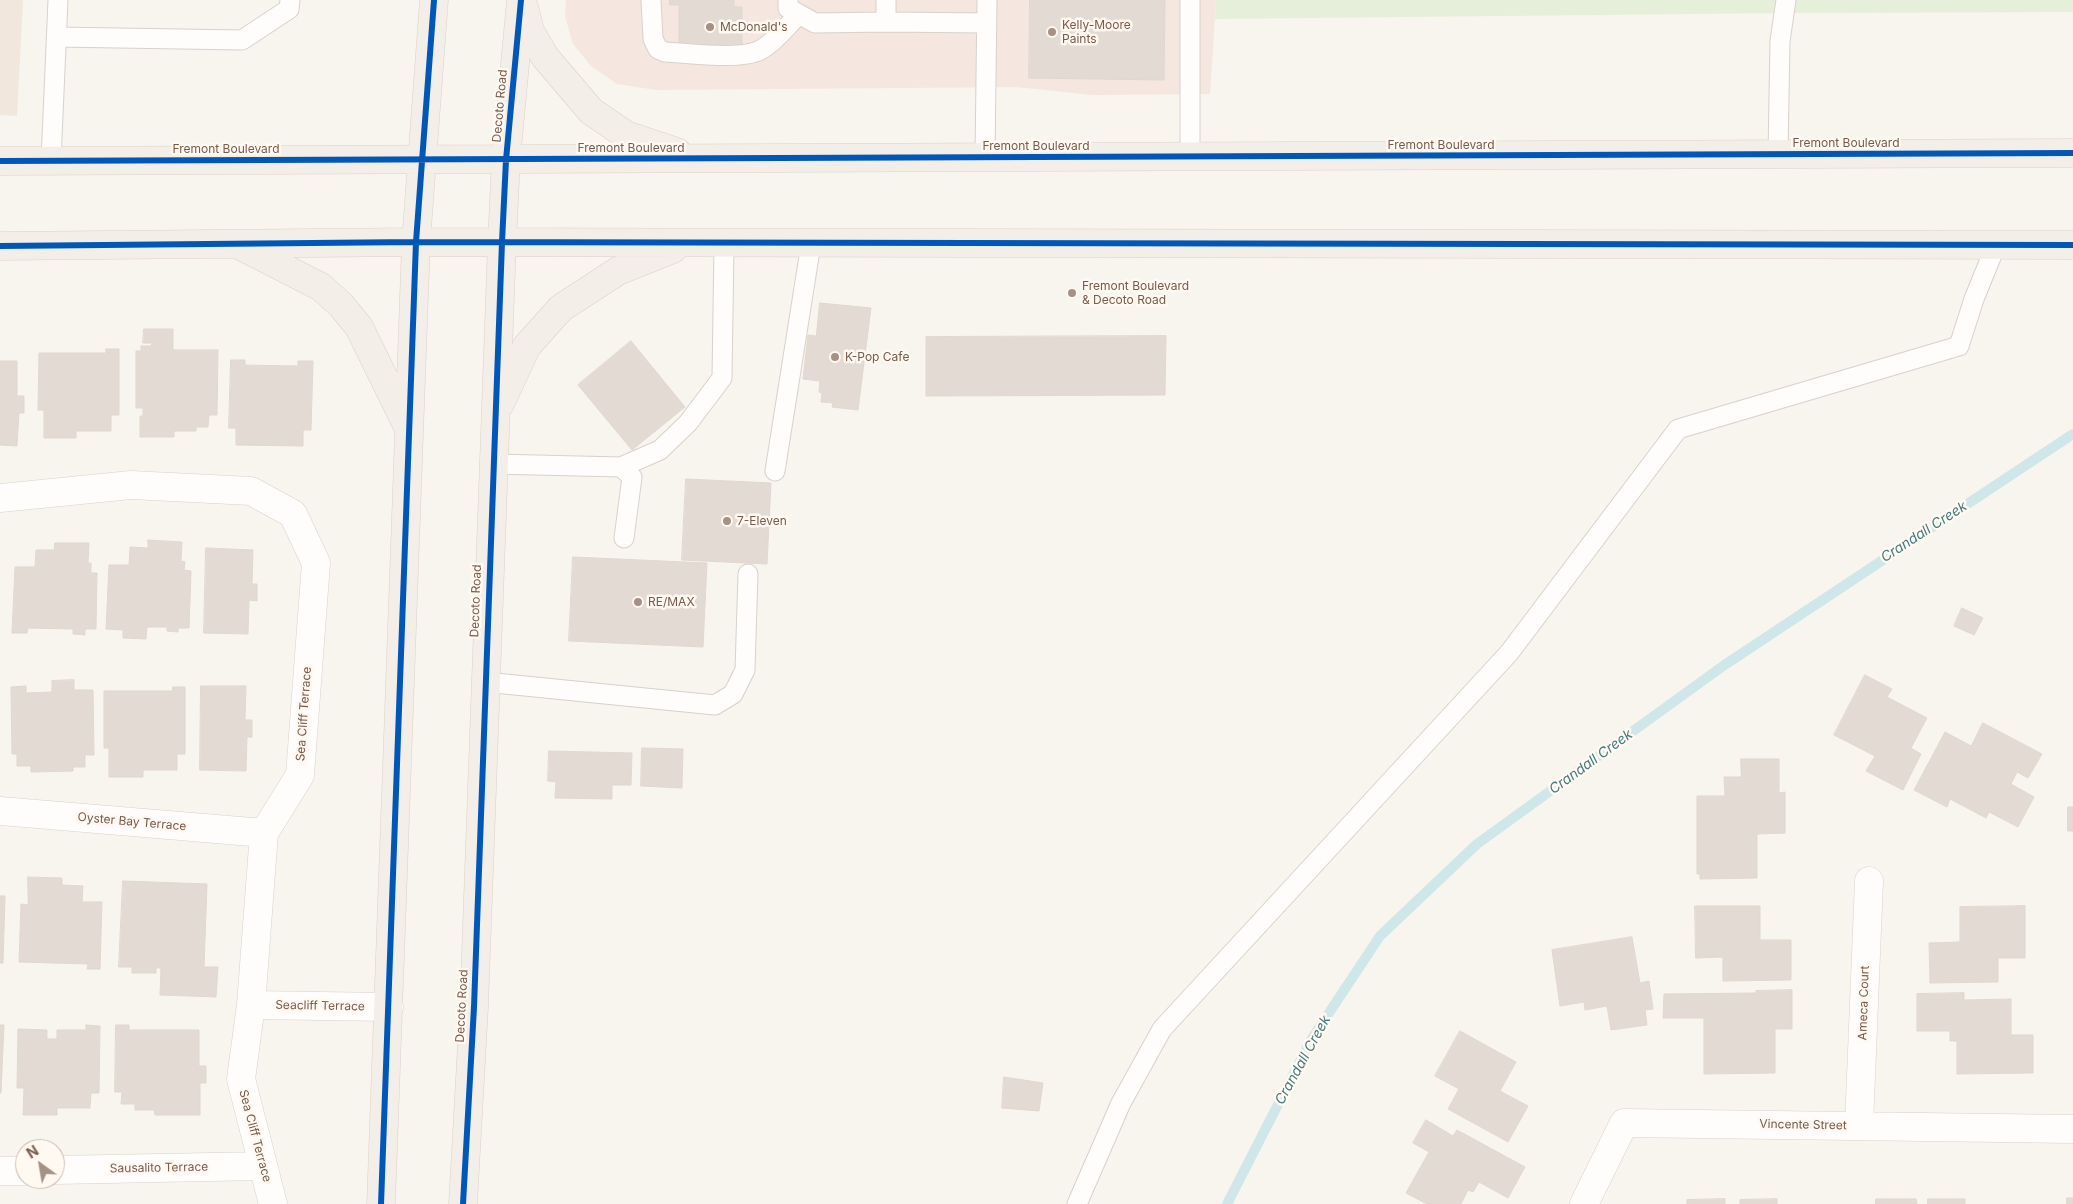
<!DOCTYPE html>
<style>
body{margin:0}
#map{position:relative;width:2073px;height:1204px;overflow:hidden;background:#f8f4ee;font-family:Inter,sans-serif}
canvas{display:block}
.north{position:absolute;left:15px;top:1139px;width:50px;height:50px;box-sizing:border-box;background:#fff9f1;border:1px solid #c9baaf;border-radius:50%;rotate:328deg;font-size:14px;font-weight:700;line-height:20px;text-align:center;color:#785b4d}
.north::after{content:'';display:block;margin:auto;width:18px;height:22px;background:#a59185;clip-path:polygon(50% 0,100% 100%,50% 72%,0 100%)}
</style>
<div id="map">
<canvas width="2073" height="1204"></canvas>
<div class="north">N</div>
</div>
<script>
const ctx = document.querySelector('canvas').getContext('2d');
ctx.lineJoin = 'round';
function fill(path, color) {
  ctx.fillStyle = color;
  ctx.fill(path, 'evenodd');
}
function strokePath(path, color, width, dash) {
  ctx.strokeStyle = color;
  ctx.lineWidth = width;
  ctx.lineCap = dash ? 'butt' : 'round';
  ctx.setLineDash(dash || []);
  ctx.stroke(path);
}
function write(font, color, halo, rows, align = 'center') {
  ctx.font = font + ' Inter,sans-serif';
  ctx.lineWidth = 5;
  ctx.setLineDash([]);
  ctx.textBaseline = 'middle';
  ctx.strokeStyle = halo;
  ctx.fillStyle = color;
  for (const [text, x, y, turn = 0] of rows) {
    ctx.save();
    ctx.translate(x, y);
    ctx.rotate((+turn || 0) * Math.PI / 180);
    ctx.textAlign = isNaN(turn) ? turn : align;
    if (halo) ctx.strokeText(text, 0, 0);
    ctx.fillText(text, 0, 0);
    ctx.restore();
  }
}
fill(new Path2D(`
 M 0,0 L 23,0 L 17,116 L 0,115 Z`), '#f1e7dc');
fill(new Path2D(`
 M 566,0 L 1216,0 L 1210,94 L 1093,95 L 1016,87 L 657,90 L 617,84 L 591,66 L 573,44 L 565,16 Z`), '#f5e6df');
fill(new Path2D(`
 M 1216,0 L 2073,0 L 2073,12 L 1784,13 L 1215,19 Z`), '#e6efd9');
strokePath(new Path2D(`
 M 1227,1204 L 1311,1040 L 1380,936 L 1477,844 L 1723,666 L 2073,434`), '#cfe7e8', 10);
const building = new Path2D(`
 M 670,0 L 734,0 L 734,7 L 742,7 L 742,48 L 679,48 L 679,5 L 670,5 Z
 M 1030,0 L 1165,0 L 1164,80 L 1029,78 Z
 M 820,303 L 871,308 L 858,410 L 832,407 L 833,403 L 821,402 L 822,393 L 819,392 L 820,381 L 803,379 L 808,335 L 816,336 Z
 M 144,329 L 173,329 L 173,350 L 218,350 L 217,415 L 209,415 L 208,427 L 196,427 L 196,431 L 174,431 L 174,437 L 140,437 L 140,416 L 143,416 L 143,408 L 136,408 L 136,351 L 141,351 L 141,346 L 151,346 L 152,343 L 143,343 Z
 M 1166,336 L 1165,395 L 926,396 L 926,337 Z
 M 631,341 L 685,407 L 632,450 L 578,385 Z
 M 106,349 L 119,349 L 119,415 L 111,415 L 111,431 L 76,431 L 76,438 L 44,438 L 44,410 L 38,410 L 39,353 L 106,353 Z
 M 231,360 L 245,360 L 245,365 L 298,366 L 298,361 L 313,361 L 311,430 L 303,430 L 303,446 L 236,445 L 236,428 L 229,428 Z
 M 0,361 L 17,361 L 17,396 L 24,396 L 24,413 L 19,413 L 17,446 L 0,445 Z
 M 686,479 L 771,483 L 767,564 L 682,560 Z
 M 148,540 L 182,542 L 181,561 L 185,562 L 184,570 L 191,571 L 189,628 L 178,628 L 178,632 L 167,631 L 167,627 L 147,627 L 146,639 L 123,638 L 123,630 L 106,629 L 109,565 L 129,565 L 130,547 L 148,548 Z
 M 55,543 L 89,543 L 88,563 L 91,563 L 91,573 L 97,573 L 96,629 L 85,629 L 85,635 L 73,634 L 73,629 L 28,628 L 27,633 L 12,633 L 15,567 L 35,567 L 36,550 L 54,550 Z
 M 206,548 L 253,550 L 252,584 L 257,584 L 257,601 L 249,600 L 248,634 L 204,633 Z
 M 573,557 L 707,563 L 703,647 L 569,641 Z
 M 1962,608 L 1983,618 L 1974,635 L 1954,626 Z
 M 1865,675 L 1892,689 L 1887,697 L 1927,718 L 1911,748 L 1921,754 L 1903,790 L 1866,771 L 1875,756 L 1834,735 Z
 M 74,680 L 74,690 L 93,690 L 94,755 L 85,755 L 85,767 L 73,767 L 73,771 L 31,772 L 31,766 L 17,766 L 17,754 L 12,754 L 11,687 L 26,686 L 26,693 L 52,692 L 52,681 Z
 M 201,686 L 246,686 L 245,720 L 252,720 L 252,737 L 247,737 L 246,771 L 200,770 Z
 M 173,687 L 185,687 L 185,754 L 177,754 L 177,770 L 143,770 L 143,777 L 109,777 L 109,748 L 104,748 L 104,691 L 172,691 Z
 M 1983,723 L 2042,754 L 2028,778 L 2017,772 L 2011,784 L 2034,797 L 2018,827 L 1989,812 L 1986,818 L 1950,799 L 1947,807 L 1914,790 L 1945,732 L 1971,746 Z
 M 642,748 L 683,749 L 682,788 L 641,786 Z
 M 549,751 L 632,753 L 631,785 L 612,785 L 612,799 L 555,798 L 556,782 L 548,781 Z
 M 1741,759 L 1779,759 L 1779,793 L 1785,792 L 1785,833 L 1757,834 L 1757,878 L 1700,879 L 1700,874 L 1697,874 L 1697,796 L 1725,796 L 1724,777 L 1741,777 Z
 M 2068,807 L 2073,807 L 2073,831 L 2068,831 Z
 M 28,877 L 62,878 L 62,885 L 83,886 L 82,902 L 102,902 L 100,969 L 87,969 L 88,964 L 19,962 L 21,904 L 28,905 Z
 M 123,881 L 207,884 L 204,967 L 218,967 L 216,997 L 160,995 L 161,968 L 156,968 L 156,973 L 132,973 L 132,967 L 119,967 Z
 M 0,896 L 5,896 L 3,963 L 0,963 Z
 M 1695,906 L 1760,906 L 1760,940 L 1791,940 L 1791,980 L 1723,981 L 1723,957 L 1696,958 Z
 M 2025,906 L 2025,958 L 1998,958 L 1998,982 L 1930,983 L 1929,943 L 1960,942 L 1960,907 Z
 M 1632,937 L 1640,983 L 1649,981 L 1653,1009 L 1645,1010 L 1647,1025 L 1611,1030 L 1607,1006 L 1585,1010 L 1584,1002 L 1560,1006 L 1552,950 Z
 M 1792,990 L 1792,1029 L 1775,1029 L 1775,1073 L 1704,1074 L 1704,1018 L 1663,1018 L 1664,994 L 1756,993 L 1756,991 Z
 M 1964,993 L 1964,1000 L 2011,999 L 2011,1035 L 2033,1035 L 2033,1073 L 1957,1074 L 1957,1041 L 1950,1041 L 1950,1031 L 1917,1031 L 1917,994 Z
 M 0,1025 L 4,1025 L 1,1093 L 0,1093 Z
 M 86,1025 L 100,1026 L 99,1093 L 91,1093 L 90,1108 L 57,1108 L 57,1115 L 23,1115 L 24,1088 L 17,1088 L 18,1029 L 47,1030 L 47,1039 L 57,1039 L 57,1030 L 86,1030 Z
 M 116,1025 L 129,1025 L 129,1030 L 199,1030 L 199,1066 L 206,1066 L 206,1083 L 200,1083 L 200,1115 L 155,1115 L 154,1110 L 135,1110 L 135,1104 L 121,1104 L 122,1092 L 115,1092 Z
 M 1460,1031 L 1516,1062 L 1500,1091 L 1528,1106 L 1508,1142 L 1448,1109 L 1459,1089 L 1435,1076 Z
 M 1004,1077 L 1043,1083 L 1039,1111 L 1002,1108 Z
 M 1426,1120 L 1453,1136 L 1457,1130 L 1525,1167 L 1508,1198 L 1479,1182 L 1473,1192 L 1468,1190 L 1461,1204 L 1427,1204 L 1406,1193 L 1429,1152 L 1413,1143 Z
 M 2067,1198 L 2073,1198 L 2073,1204 L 2067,1204 Z
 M 1725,1199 L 1725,1204 L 1687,1204 L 1687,1200 Z
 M 1777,1199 L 1777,1204 L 1740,1204 L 1740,1200 Z
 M 1876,1199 L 1916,1199 L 1917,1204 L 1876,1204 Z
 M 1928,1199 L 1965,1199 L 1965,1204 L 1928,1204 Z`);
fill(building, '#e3dad3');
strokePath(building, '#e1d7d0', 1);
const lane = new Path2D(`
 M 651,0 L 653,39 L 658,49 L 665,52 C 688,53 744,61 762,49 C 776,41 787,26 799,14
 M 788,0 L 788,8 L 815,23 L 886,22
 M 886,0 L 886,22 L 986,23
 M 57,37 L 242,40 L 289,9 L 290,0
 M 1778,154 L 1780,41 L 1786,0
 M 1190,157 L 1190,0
 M 985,158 L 987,0
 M 51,161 L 58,0
 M 493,464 L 621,467 L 632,477 L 624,538
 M 621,467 L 660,450 L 688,423 L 722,378 L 724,244
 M 775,471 L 811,244
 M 485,682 L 715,705 L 733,694 L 745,670 L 748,574
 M 1077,1204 L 1121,1103 L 1162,1029 L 1509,653 L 1678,429 L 1959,346 L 1974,299 L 1996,245`);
const street = new Path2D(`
 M 0,498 L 131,485 L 251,491 L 293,514 L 316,563 L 300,775 L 264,833 L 251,1005 L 241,1079 L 273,1204
 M 0,811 L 264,833
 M 251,1005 L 389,1007
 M 1859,1125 L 1869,881
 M 55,1170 L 263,1166
 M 0,1171 L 25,1171
 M 1584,1204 L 1624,1123 L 2073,1129`);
const primary = new Path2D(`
 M 524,7 L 530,31 L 545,57 L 591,111 L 626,135 L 677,152
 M 0,161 L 2073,153
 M 0,246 L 416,242 L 2073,245
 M 241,246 L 321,287 L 341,305 L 359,327 L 408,427
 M 500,404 L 527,346 L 561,308 L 618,271 L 673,249
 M 381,1204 L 416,242 L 434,0
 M 463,1204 L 474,1007 L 502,242 L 506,160 L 521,0`);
strokePath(lane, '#d8d1cc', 21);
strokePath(street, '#d8d1cc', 29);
strokePath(primary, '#dad1cb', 29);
strokePath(lane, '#fefdfc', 19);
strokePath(street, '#fefdfc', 28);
strokePath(primary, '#f3eee7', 28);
strokePath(new Path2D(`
 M 0,161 L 2073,153
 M 0,246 L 416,242 L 2073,245
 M 381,1204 L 416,242 L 434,0
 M 463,1204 L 474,1007 L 502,242 L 506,160 L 521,0`), '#0057b8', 6);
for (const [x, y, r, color] of [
 [710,27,5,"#a59185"],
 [1052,32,5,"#a59185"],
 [1072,293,5,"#a59185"],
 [835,357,5,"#a59185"],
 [727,521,5,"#a59185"],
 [638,602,5,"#a59185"]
]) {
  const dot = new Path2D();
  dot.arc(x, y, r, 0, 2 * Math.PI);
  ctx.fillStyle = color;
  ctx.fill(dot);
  strokePath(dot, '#fff9f1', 2);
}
write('12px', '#785b4d', '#fff9f1', [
 ["Kelly-Moore",1062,25],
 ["Paints",1062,39],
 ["McDonald's",720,27],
 ["Fremont Boulevard",1082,286],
 ["& Decoto Road",1082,300],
 ["K-Pop Cafe",845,357],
 ["7-Eleven",737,521],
 ["RE/MAX",648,602]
], 'left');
write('12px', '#785b4d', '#fff9f1', [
 ["Decoto Road",500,106,-85],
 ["Fremont Boulevard",1846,143],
 ["Fremont Boulevard",1441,145],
 ["Fremont Boulevard",1036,146],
 ["Fremont Boulevard",631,148],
 ["Fremont Boulevard",226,149],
 ["Decoto Road",476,601,-88],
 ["Sea Cliff Terrace",304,714,-86],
 ["Oyster Bay Terrace",132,822,5],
 ["Ameca Court",1864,1003,-88],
 ["Seacliff Terrace",320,1006,1],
 ["Decoto Road",462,1006,-87],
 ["Vincente Street",1803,1125,1],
 ["Sea Cliff Terrace",255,1136,75],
 ["Sausalito Terrace",159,1168,-1]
]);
write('italic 14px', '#437b83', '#fff9f1', [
 ["Crandall Creek",1924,532,-33],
 ["Crandall Creek",1591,762,-36],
 ["Crandall Creek",1303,1060,-61]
]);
</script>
